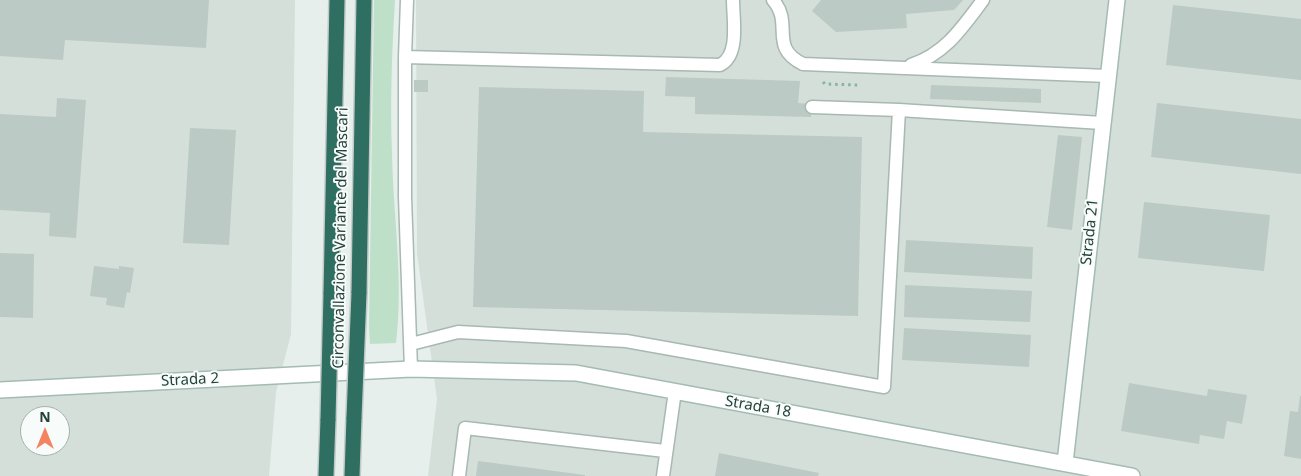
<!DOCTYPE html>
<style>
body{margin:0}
#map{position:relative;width:1301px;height:476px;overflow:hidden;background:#e6efeb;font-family:"Noto Sans",sans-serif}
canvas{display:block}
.north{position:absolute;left:20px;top:406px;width:50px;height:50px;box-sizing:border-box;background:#f7fbf9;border:1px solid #a3b1ad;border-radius:50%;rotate:0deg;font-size:14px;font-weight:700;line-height:20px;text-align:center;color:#24423a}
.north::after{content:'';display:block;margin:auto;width:18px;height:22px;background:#f4845f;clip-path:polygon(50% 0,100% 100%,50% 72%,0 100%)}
</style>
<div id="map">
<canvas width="1301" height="476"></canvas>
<div class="north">N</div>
</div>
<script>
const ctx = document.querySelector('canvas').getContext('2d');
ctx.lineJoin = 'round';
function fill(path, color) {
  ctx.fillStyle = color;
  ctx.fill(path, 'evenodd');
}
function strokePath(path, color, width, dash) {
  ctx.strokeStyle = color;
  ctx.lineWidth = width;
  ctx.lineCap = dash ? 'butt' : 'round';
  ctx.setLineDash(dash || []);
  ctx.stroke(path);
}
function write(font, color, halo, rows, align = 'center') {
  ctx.font = font + ' "Noto Sans",sans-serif';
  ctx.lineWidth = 4;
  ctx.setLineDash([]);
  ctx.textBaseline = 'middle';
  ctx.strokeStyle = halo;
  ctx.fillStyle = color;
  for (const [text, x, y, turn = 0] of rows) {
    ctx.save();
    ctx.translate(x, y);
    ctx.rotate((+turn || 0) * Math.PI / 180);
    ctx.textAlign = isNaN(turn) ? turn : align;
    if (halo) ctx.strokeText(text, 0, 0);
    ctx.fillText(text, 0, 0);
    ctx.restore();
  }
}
fill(new Path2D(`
 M 0,0 L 295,0 L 291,334 L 276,392 L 269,476 L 0,476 ZM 30,416 L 60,416 L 60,446 L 30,446 Z
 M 416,0 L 1301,0 L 1301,476 L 428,476 L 437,399 L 417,253 Z`), '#d4dfda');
fill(new Path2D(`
 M 374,0 L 395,0 C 392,50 390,102 392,152 C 393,216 404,280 396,343 L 370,344 L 369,327 Z`), '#bfe0c8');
fill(new Path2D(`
 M 0,0 L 209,0 L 206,48 L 65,40 L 63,60 L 0,56 Z
 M 821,0 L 963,0 L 954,10 L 906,14 L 907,28 L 836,32 L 812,11 Z
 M 1173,5 L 1301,19 L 1301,80 L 1166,65 Z
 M 666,77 L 800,81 L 798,103 L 812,104 L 811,117 L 695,114 L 695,97 L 665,96 Z
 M 414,80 L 428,80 L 428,92 L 414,92 Z
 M 931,85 L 1041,89 L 1041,103 L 930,99 Z
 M 479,87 L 644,91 L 643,132 L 862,137 L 858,316 L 473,307 Z
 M 57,98 L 86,100 L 76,238 L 49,236 L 50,213 L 0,210 L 0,114 L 56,117 Z
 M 1157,103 L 1301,119 L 1301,174 L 1151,157 Z
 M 190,128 L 236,130 L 229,245 L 183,243 Z
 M 1058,135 L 1082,137 L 1072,230 L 1047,227 Z
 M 1144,202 L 1270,215 L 1264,271 L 1138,258 Z
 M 906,240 L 1033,247 L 1032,279 L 904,272 Z
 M 0,253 L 34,254 L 33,318 L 0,317 Z
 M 94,266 L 119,269 L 119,266 L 134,268 L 130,293 L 127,292 L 124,308 L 106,305 L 107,298 L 90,296 Z
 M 905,285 L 1032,291 L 1030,322 L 904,317 Z
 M 904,328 L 1031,335 L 1029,367 L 902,360 Z
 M 1129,383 L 1207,396 L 1208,389 L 1247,395 L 1242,424 L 1227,421 L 1224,439 L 1200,435 L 1199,444 L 1121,431 Z
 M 1300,396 L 1301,396 L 1301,459 L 1284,456 L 1290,411 L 1298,412 Z
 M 719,453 L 819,473 L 818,476 L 715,476 Z
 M 478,461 L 585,475 L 585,476 L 476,476 Z`), '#bbcac4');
const lane = new Path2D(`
 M 407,0 L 405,57 L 405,197 L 411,369
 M 773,0 C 794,24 768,47 803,64 L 1108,76
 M 405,57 L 720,65 C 740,55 733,20 733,0
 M 911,65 C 945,54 962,28 983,0
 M 812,107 L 899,110
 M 411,344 L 458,332 L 626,341 L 884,387 L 899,110 L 1102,123
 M 459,476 L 465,428 L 665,451
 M 663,476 L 675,391`);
const secondary = new Path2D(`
 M 0,390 L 411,369 L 576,373 L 1132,476
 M 1065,463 L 1117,0`);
const highway = new Path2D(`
 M 359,293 L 364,0
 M 331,294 L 337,0
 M 326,476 L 328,419
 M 352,476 L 354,417`);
strokePath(lane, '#a8b8b2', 15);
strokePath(secondary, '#a4bbb3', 18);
strokePath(highway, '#c2cac8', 18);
strokePath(new Path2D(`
 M 823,82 L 825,84 L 858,85`), '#86b3a5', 3, [2.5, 4]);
strokePath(lane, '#fff', 12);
strokePath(secondary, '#fff', 15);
strokePath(highway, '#2f6f62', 15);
const highwayBridge = new Path2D(`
 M 354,417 L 359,293
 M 328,419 L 331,294`);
strokePath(highwayBridge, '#c2cac8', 18, []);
strokePath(highwayBridge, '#2f6f62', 15);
write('15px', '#24423a', '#f7fbf9', [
 ["Strada 21",1090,232,-84],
 ["Circonvallazione Variante del Mascari",341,238,-89],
 ["Strada 2",190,380,-3],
 ["Strada 18",758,407,10]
]);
</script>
